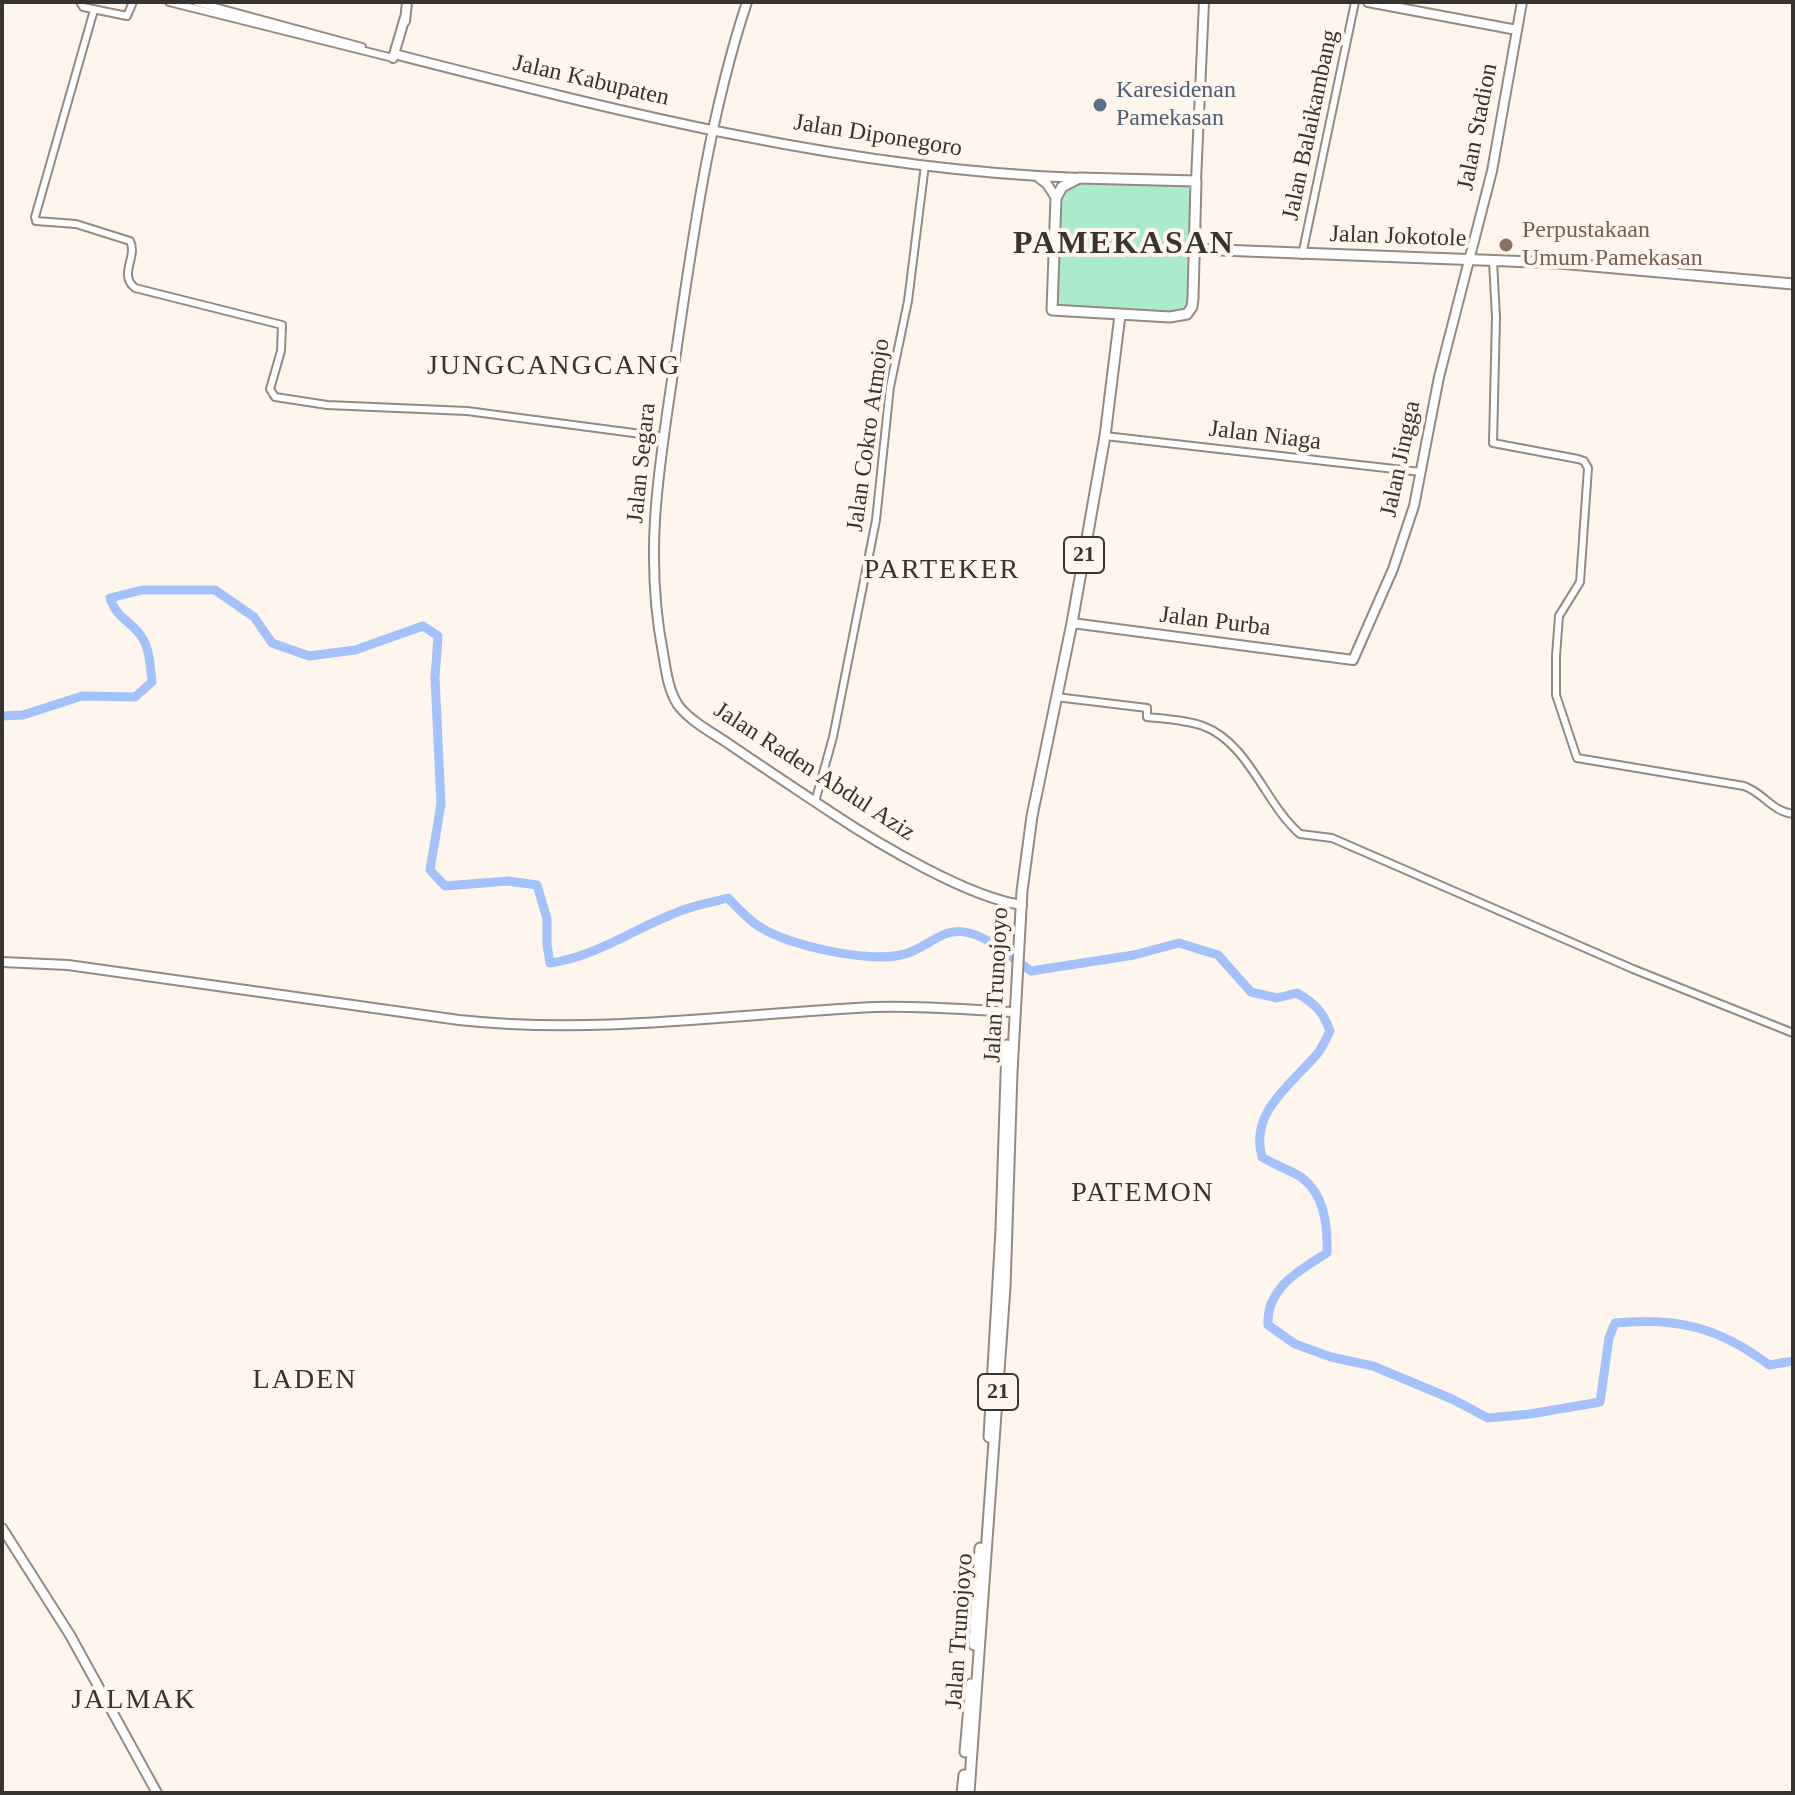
<!DOCTYPE html>
<style>
body{margin:0}
#map{position:relative;width:1795px;height:1795px;overflow:hidden;background:#fef5ec;font-family:"Times New Roman",serif}
canvas{display:block}
.frame{position:absolute;inset:0;border:4px solid #37332f;pointer-events:none}
</style>
<div id="map">
<canvas width="1795" height="1795"></canvas>
<div class="frame"></div>
</div>
<script>
const ctx = document.querySelector('canvas').getContext('2d');
ctx.lineJoin = 'round';
function fill(path, color) {
  ctx.fillStyle = color;
  ctx.fill(path, 'evenodd');
}
function strokePath(path, color, width, dash) {
  ctx.strokeStyle = color;
  ctx.lineWidth = width;
  ctx.lineCap = dash ? 'butt' : 'round';
  ctx.setLineDash(dash || []);
  ctx.stroke(path);
}
function write(font, color, halo, rows, align = 'center') {
  ctx.font = font + ' "Times New Roman",serif';
  ctx.lineWidth = 8;
  ctx.setLineDash([]);
  ctx.textBaseline = 'middle';
  ctx.strokeStyle = halo;
  ctx.fillStyle = color;
  for (const [text, x, y, turn = 0] of rows) {
    ctx.save();
    ctx.translate(x, y);
    ctx.rotate((+turn || 0) * Math.PI / 180);
    ctx.textAlign = isNaN(turn) ? turn : align;
    if (halo) ctx.strokeText(text, 0, 0);
    ctx.fillText(text, 0, 0);
    ctx.restore();
  }
}
fill(new Path2D(`
 M 1064,181 L 1188,185 C 1199,207 1190,276 1188,303 L 1184,311 L 1170,315 L 1054,306 L 1056,195 Z`), '#a9ebca');
strokePath(new Path2D(`
 M 2,716 L 23,715 L 82,696 L 135,697 L 152,682 C 150,665 150,645 138,632 C 126,618 117,618 110,598 L 142,590 L 215,590 L 254,617 L 272,643 L 309,656 L 355,650 L 423,626 L 438,636 L 435,678 L 441,804 L 430,870 L 445,886 L 508,881 L 537,885 L 547,919 L 547,945 L 550,963 C 595,957 632,930 673,914 C 690,906 710,903 728,898 C 738,908 748,920 760,927 C 788,946 876,965 908,953 C 931,945 944,926 969,933 C 993,939 1011,958 1031,971 L 1134,955 L 1179,943 L 1218,955 L 1251,992 L 1277,998 L 1297,993 C 1314,1003 1323,1011 1330,1031 C 1326,1038 1323,1047 1317,1054 C 1292,1084 1249,1112 1262,1157 C 1273,1164 1284,1168 1296,1174 C 1324,1189 1328,1225 1327,1253 C 1299,1270 1266,1289 1268,1325 L 1295,1344 L 1331,1357 L 1373,1366 L 1452,1399 L 1488,1418 L 1530,1414 L 1600,1402 L 1609,1338 L 1615,1323 C 1676,1317 1719,1327 1769,1365 L 1793,1361`), '#a3c1fa', 9);
const minor = new Path2D(`
 M 80,2 L 83,7 L 127,16 L 133,2
 M 169,2 L 393,58
 M 196,2 L 362,47
 M 94,10 L 35,217 L 36,221 L 76,224 L 130,241 C 138,257 118,274 135,288 L 282,325 L 281,351 L 270,389 L 275,397 L 327,405 L 467,411 L 664,437
 M 1302,255 L 1355,2
 M 1493,261 L 1496,317 L 1493,443 L 1578,459 L 1584,461 L 1588,468 L 1580,582 L 1559,616 L 1556,656 L 1556,695 L 1577,758 L 1744,786 C 1764,793 1771,811 1793,814
 M 1105,436 L 1421,472
 M 1056,697 L 1147,708 L 1147,717 C 1165,719 1186,720 1203,726 C 1249,743 1265,804 1300,834 L 1332,838 L 1633,969 L 1793,1033
 M 815,802 L 833,737 L 876,520 L 890,387 L 908,301 L 925,165`);
const major = new Path2D(`
 M 747,2 C 710,114 694,229 677,346 C 662,452 642,545 663,653 C 666,670 668,690 678,705 C 689,720 711,732 726,742 C 761,766 796,789 832,813 C 877,843 969,898 1022,905
 M 1368,2 L 1517,30
 M 405,21 L 407,2
 M 394,54 C 617,111 847,170 1079,178
 M 393,58 L 405,17
 M 1039,178 L 1047,184 L 1056,198
 M 1196,181 L 1204,2
 M 1072,623 L 1353,660 L 1393,569 L 1414,506 L 1439,377 L 1492,171 L 1522,2
 M 2,962 L 68,965 L 459,1020 C 597,1035 736,1014 874,1007 C 921,1005 969,1010 1015,1012
 M 2,1528 L 70,1635 L 157,1793`);
const highway = new Path2D(`
 M 1079,178 L 1196,181 L 1193,298 L 1192,307 L 1187,314 L 1170,317 L 1052,310 L 1056,198 L 1062,187 Z
 M 1194,249 L 1559,263 L 1793,284
 M 989,1437 L 1001,1230 L 1007,1045
 M 974,1645 L 980,1548
 M 965,1752 L 971,1684
 M 962,1793 L 964,1775
 M 969,1793 L 1005,1287 L 1012,1072 L 1022,891 L 1032,816 L 1072,623 L 1105,436 L 1120,315`);
strokePath(minor, '#958a80', 10);
strokePath(major, '#958a80', 12);
strokePath(highway, '#958a80', 13);
strokePath(minor, '#fff', 6);
strokePath(major, '#fff', 8);
strokePath(highway, '#fff', 9);
for (const [x, y, r, color] of [
 [1100,105,8,"#5c6f8a"],
 [1506,245,8,"#8d6e63"]
]) {
  const dot = new Path2D();
  dot.arc(x, y, r, 0, 2 * Math.PI);
  ctx.fillStyle = color;
  ctx.fill(dot);
  strokePath(dot, '#fef5ec', 3);
}
for (const [x, y, w] of [
 [1084,555,40],
 [998,1392,40]
]) {
  const box = new Path2D();
  box.roundRect(x - w / 2, y - 18, w, 36, 6);
  ctx.fillStyle = '#fef5ec';
  ctx.fill(box);
  strokePath(box, '#37332f', 2);
}
write('bold 22px', '#37332f', null, [
 ["21",1084,555],
 ["21",998,1392]
]);
write('24px', '#37332f', '#fef5ec', [
 ["Jalan Kabupaten",591,81,13],
 ["Jalan Balaikambang",1311,125,-78],
 ["Jalan Stadion",1478,127,-79],
 ["Jalan Diponegoro",878,136,9],
 ["Jalan Jokotole",1398,237,2],
 ["Jalan Cokro Atmojo",869,435,-82],
 ["Jalan Niaga",1265,436,7],
 ["Jalan Jingga",1401,459,-78],
 ["Jalan Segara",642,463,-84],
 ["Jalan Purba",1215,622,7],
 ["Jalan Raden Abdul Aziz",814,772,33],
 ["Jalan Trunojoyo",997,985,-87],
 ["Jalan Trunojoyo",960,1631,-86]
]);
write('24px', '#4e5e75', '#fef5ec', [
 ["Karesidenan",1116,91],
 ["Pamekasan",1116,119]
], 'left');
write('24px', '#785e54', '#fef5ec', [
 ["Perpustakaan",1522,231],
 ["Umum Pamekasan",1522,259]
], 'left');
ctx.letterSpacing = '2px';
write('28px', '#37332f', '#fef5ec', [
 ["JUNGCANGCANG",554,367],
 ["PARTEKER",942,571],
 ["PATEMON",1143,1194],
 ["LADEN",305,1381],
 ["JALMAK",134,1701]
]);
ctx.letterSpacing = '0px';
ctx.letterSpacing = '2px';
write('bold 32px', '#37332f', '#fef5ec', [
 ["PAMEKASAN",1124,245]
]);
ctx.letterSpacing = '0px';
</script>
